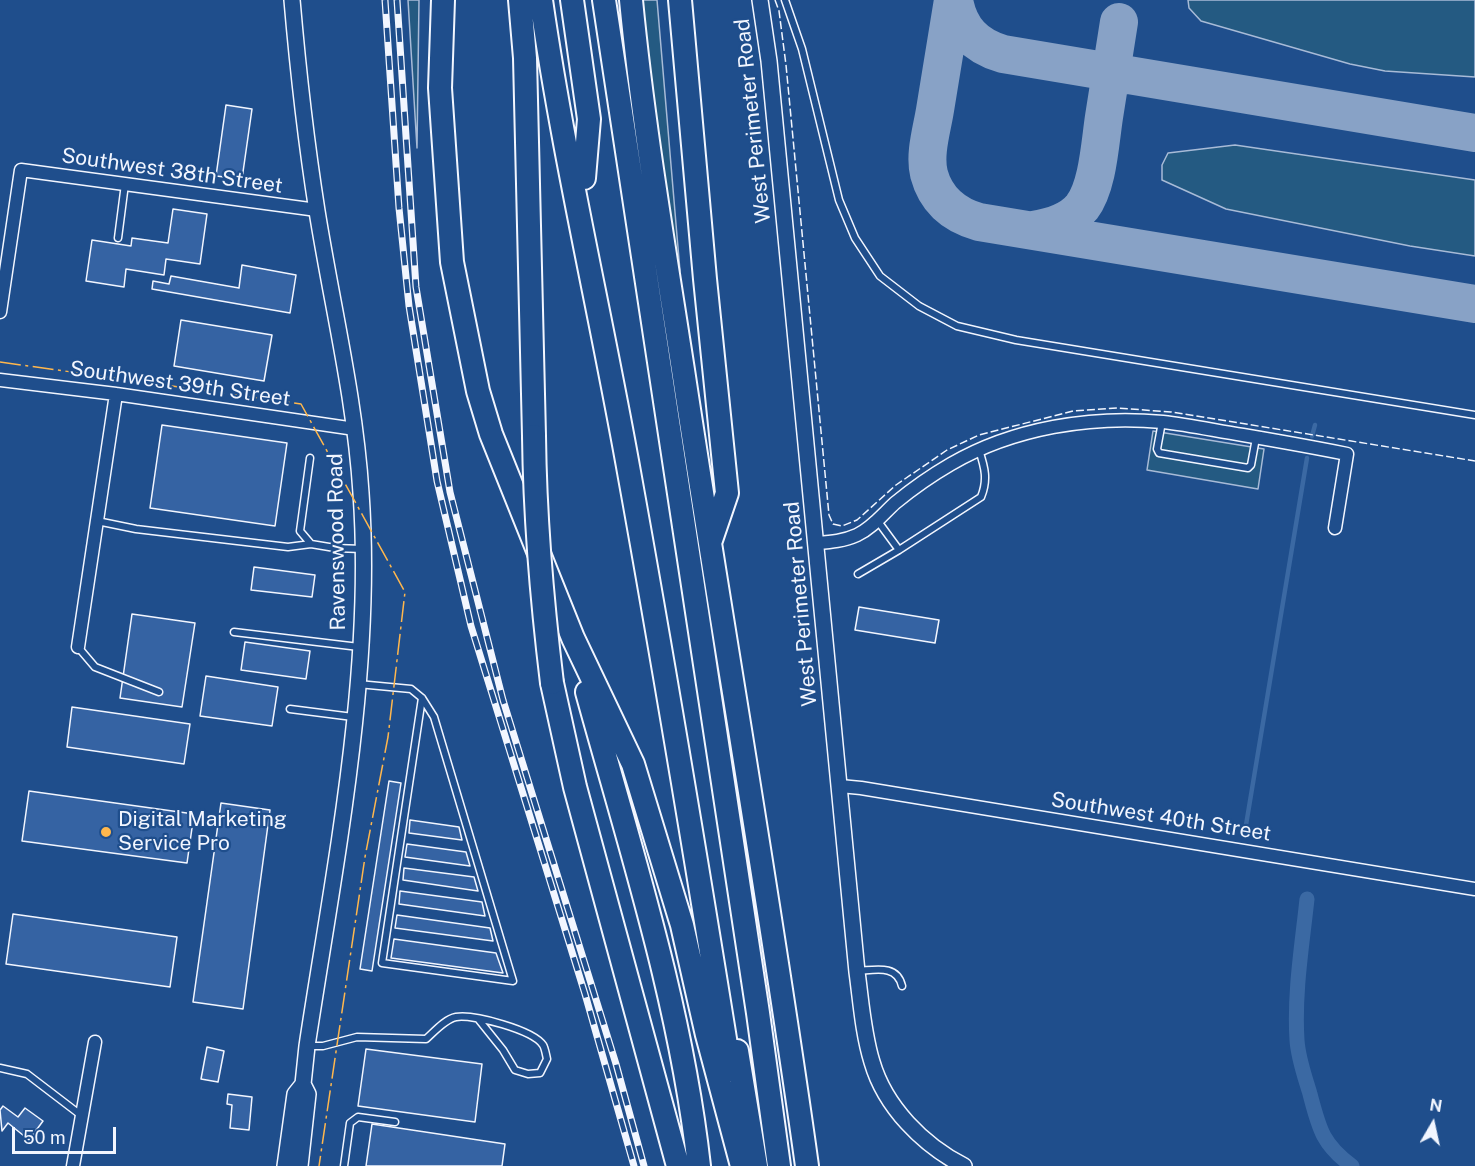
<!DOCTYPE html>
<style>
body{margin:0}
#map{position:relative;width:1475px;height:1166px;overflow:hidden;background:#1f4e8c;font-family:"Public Sans",sans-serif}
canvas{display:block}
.north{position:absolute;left:1403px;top:1094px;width:60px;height:60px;-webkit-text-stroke:4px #1f4e8c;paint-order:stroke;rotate:9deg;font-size:16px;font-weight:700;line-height:24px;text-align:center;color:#f2f6ff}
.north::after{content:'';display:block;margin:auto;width:21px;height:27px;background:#f2f6ff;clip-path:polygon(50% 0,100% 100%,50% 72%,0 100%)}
.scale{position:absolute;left:12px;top:1127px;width:104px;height:27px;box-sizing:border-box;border:3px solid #f2f6ff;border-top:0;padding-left:8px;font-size:18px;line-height:21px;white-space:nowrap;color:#f2f6ff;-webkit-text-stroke:4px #1f4e8c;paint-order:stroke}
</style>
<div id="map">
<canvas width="1475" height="1166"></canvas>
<div class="north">N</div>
<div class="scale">50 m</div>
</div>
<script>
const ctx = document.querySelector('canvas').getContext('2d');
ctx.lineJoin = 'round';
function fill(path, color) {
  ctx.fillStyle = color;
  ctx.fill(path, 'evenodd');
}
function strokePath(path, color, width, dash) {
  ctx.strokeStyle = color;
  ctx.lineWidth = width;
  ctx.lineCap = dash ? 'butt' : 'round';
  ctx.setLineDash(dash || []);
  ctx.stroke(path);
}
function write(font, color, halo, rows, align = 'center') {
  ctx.font = font + ' "Public Sans",sans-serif';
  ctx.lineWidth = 4.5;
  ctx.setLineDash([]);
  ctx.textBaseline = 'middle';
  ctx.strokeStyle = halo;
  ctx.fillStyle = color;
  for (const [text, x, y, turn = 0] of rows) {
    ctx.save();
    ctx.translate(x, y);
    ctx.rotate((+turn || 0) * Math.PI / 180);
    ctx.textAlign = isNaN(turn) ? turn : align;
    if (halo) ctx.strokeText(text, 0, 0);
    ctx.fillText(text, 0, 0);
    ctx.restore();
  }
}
const green = new Path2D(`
 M 408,0 L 419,0 L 417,148 Z
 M 638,0 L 657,0 L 680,271 L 654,154 Z
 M 1188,0 L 1475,0 L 1475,77 L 1385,71 L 1350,64 L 1201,21 L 1189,8 Z
 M 1235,145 L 1475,180 L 1475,256 L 1410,246 L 1226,209 L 1162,180 L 1162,165 L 1168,153 Z
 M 1153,431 L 1264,449 L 1258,489 L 1147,470 Z`);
fill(green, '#245a82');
strokePath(green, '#a8bbd7', 1.5);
strokePath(new Path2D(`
 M 1312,436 L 1315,425
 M 1245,831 L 1307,458`), '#3b69a3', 4.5);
strokePath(new Path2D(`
 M 1307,899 C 1302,946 1294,993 1297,1040 C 1298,1058 1305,1077 1310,1094 C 1319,1128 1322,1144 1352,1166`), '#3b69a3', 15);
strokePath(new Path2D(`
 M 953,0 C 947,37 941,73 935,110 C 932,129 924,154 929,174 C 936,200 954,215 979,222 L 1475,304
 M 954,0 C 959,29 975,46 1003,54 L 1475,133
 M 1033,230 C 1051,227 1070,222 1082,207 C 1098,186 1100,143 1104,117 C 1109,85 1114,54 1119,22`), '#88a2c6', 38);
const building = new Path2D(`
 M 226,105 L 252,109 L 242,179 L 216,176 Z
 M 173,209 L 207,214 L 200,264 L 166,259 L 164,275 L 126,269 L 124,287 L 86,281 L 92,240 L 131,246 L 132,238 L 168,243 Z
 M 242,265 L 296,275 L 290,313 L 152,289 L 153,281 L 169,284 L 171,276 L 239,288 Z
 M 181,320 L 272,335 L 264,381 L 174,366 Z
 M 162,425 L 287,443 L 275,526 L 150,508 Z
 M 254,567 L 315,575 L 312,597 L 251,590 Z
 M 859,607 L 939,620 L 935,643 L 855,630 Z
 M 132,614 L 195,623 L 182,707 L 120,698 Z
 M 245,642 L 310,651 L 306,679 L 241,670 Z
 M 206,676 L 278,687 L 272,726 L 200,716 Z
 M 72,707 L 190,724 L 184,764 L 67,747 Z
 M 389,781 L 401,783 L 372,971 L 360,969 Z
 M 29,791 L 194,814 L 187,863 L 22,841 Z
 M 221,803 L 270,810 L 243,1009 L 193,1002 Z
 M 410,820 L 459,827 L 462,840 L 409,833 Z
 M 407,844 L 466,852 L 470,866 L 405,857 Z
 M 404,868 L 474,877 L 478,891 L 403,880 Z
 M 400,891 L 482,902 L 485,916 L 399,904 Z
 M 13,914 L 177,937 L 170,987 L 6,964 Z
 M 397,915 L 490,928 L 493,941 L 395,928 Z
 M 394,939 L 496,953 L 503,973 L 391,958 Z
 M 207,1047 L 224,1051 L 218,1082 L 201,1079 Z
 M 366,1049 L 482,1064 L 475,1122 L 358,1106 Z
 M 228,1094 L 252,1097 L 249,1130 L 230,1128 L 232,1105 L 227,1104 Z
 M 3,1106 L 18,1117 L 25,1108 L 43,1121 L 29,1140 L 8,1123 L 2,1131 L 0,1110 Z
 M 372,1124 L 505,1144 L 502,1166 L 366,1166 Z`);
fill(building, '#3563a3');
strokePath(building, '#f2f6ff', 1.5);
const service = new Path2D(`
 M 785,0 L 802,49 L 839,200 L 855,238 L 880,276 L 919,306 L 957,326 L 1016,340 L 1475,415
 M 118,238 L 125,184
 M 1162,422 L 1157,449 L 1159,453 L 1248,468 L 1251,465 L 1256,438
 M 310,458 L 300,531 L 311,544 L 335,548 L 362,549
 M 877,520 L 899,550 L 981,497 C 988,480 985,468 979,450
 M 97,521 L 136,529 L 288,547 L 311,544
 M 858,574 L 899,550
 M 234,632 L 359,647
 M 78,647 L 95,667 L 159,692
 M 358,684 L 411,689 L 422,698 L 434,717 L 513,981 L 382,963 L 422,698
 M 290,709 L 353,717
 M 858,971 C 875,970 897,964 902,986
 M 307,1046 L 323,1046 L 357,1037 L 426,1039 C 434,1032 445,1019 456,1017 C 474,1014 533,1030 543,1045 C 545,1048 546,1055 547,1059 L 540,1073 L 528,1074 L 515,1070 L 503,1050 L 479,1020
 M 0,1068 L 27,1074 L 82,1116
 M 344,1166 L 350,1123 L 358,1117 L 395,1122`);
const minor = new Path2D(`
 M 0,312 L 21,170 L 317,210
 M 0,380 L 116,394 L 355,429
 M 817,543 C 830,542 844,541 857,535 C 872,528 883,514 895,503 C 912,489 932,475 951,464 C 1013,428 1092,415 1163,422 C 1190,425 1217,431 1243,435 C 1278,441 1312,447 1347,454 L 1335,528
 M 78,647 L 116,394
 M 840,786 L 861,788 L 1475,889
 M 73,1166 L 95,1042`);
const tertiary = new Path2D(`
 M 292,0 C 298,70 306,141 317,211 C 332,305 355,398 361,493 C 374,674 334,868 307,1046 L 303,1084 L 308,1094 L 300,1166
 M 760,0 L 769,61 L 857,972 C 861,1001 863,1033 872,1062 C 885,1107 923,1145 964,1166
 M 285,1166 L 295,1094 L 303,1084`);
const motorway = new Path2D(`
 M 443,0 L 440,88 L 452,262 L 478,391 L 491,434 L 573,638 L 633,764 L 682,925 L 707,1035 L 742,1166
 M 520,0 L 525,58 L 534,436
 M 541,0 C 564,159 601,315 629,472 C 665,671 698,870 730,1070
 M 572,0 L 589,119 L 584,178
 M 604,0 L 758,1013 L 779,1166
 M 631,0 C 643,124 664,247 683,370 C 723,635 770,900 807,1166
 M 680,0 L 705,279 L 727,493 L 711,540
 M 552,683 L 575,787 L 678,1166
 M 587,692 C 630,848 681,1004 699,1166
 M 737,1051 L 756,1166`);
strokePath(service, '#f2f6ff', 9);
strokePath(minor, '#f2f6ff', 15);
strokePath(tertiary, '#f2f6ff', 18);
strokePath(motorway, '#f2f6ff', 26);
strokePath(service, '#1f4e8c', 6);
strokePath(minor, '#1f4e8c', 12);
strokePath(tertiary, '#1f4e8c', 15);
strokePath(motorway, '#1f4e8c', 22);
const rail = new Path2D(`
 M 385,0 L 399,208 L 409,306 L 437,481 L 471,626 L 585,994 L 634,1166
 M 397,0 L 416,287 L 450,492 L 503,700 L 616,1064 L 644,1166`);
strokePath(rail, '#f2f6ff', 7);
strokePath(rail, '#1f4e8c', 4.5, [14]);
const motorwayBridge = new Path2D(`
 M 534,436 C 535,519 542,601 552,683`);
strokePath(motorwayBridge, '#f2f6ff', 26, []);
strokePath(motorwayBridge, '#1f4e8c', 22);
strokePath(new Path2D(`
 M 775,0 L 779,11 L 786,65 L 829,515 L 833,524 L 842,526 L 857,520 L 896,485 L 947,450 L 979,435 L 1073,411 L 1117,408 L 1171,412 L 1475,461`), '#f2f6ff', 1.5, [8, 3]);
strokePath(new Path2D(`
 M 0,362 L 301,404 L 405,592 L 388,737 L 365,857 L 319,1166`), '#ffb74d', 1.5, [21, 4.5, 3, 4.5]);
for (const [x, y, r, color] of [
 [106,832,6,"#ffb74d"]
]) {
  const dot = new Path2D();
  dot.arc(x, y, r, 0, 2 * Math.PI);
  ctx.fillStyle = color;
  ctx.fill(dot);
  strokePath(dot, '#1f4e8c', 2);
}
write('21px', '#f2f6ff', '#1f4e8c', [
 ["West Perimeter Road",753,121,-96],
 ["Southwest 38th Street",172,171,8],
 ["Southwest 39th Street",180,384,8],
 ["Ravenswood Road",337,542,-91],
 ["West Perimeter Road",801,604,-95],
 ["Southwest 40th Street",1161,817,9]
]);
write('21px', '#f2f6ff', '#1f4e8c', [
 ["Digital Marketing",118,820],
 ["Service Pro",118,844]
], 'left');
</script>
